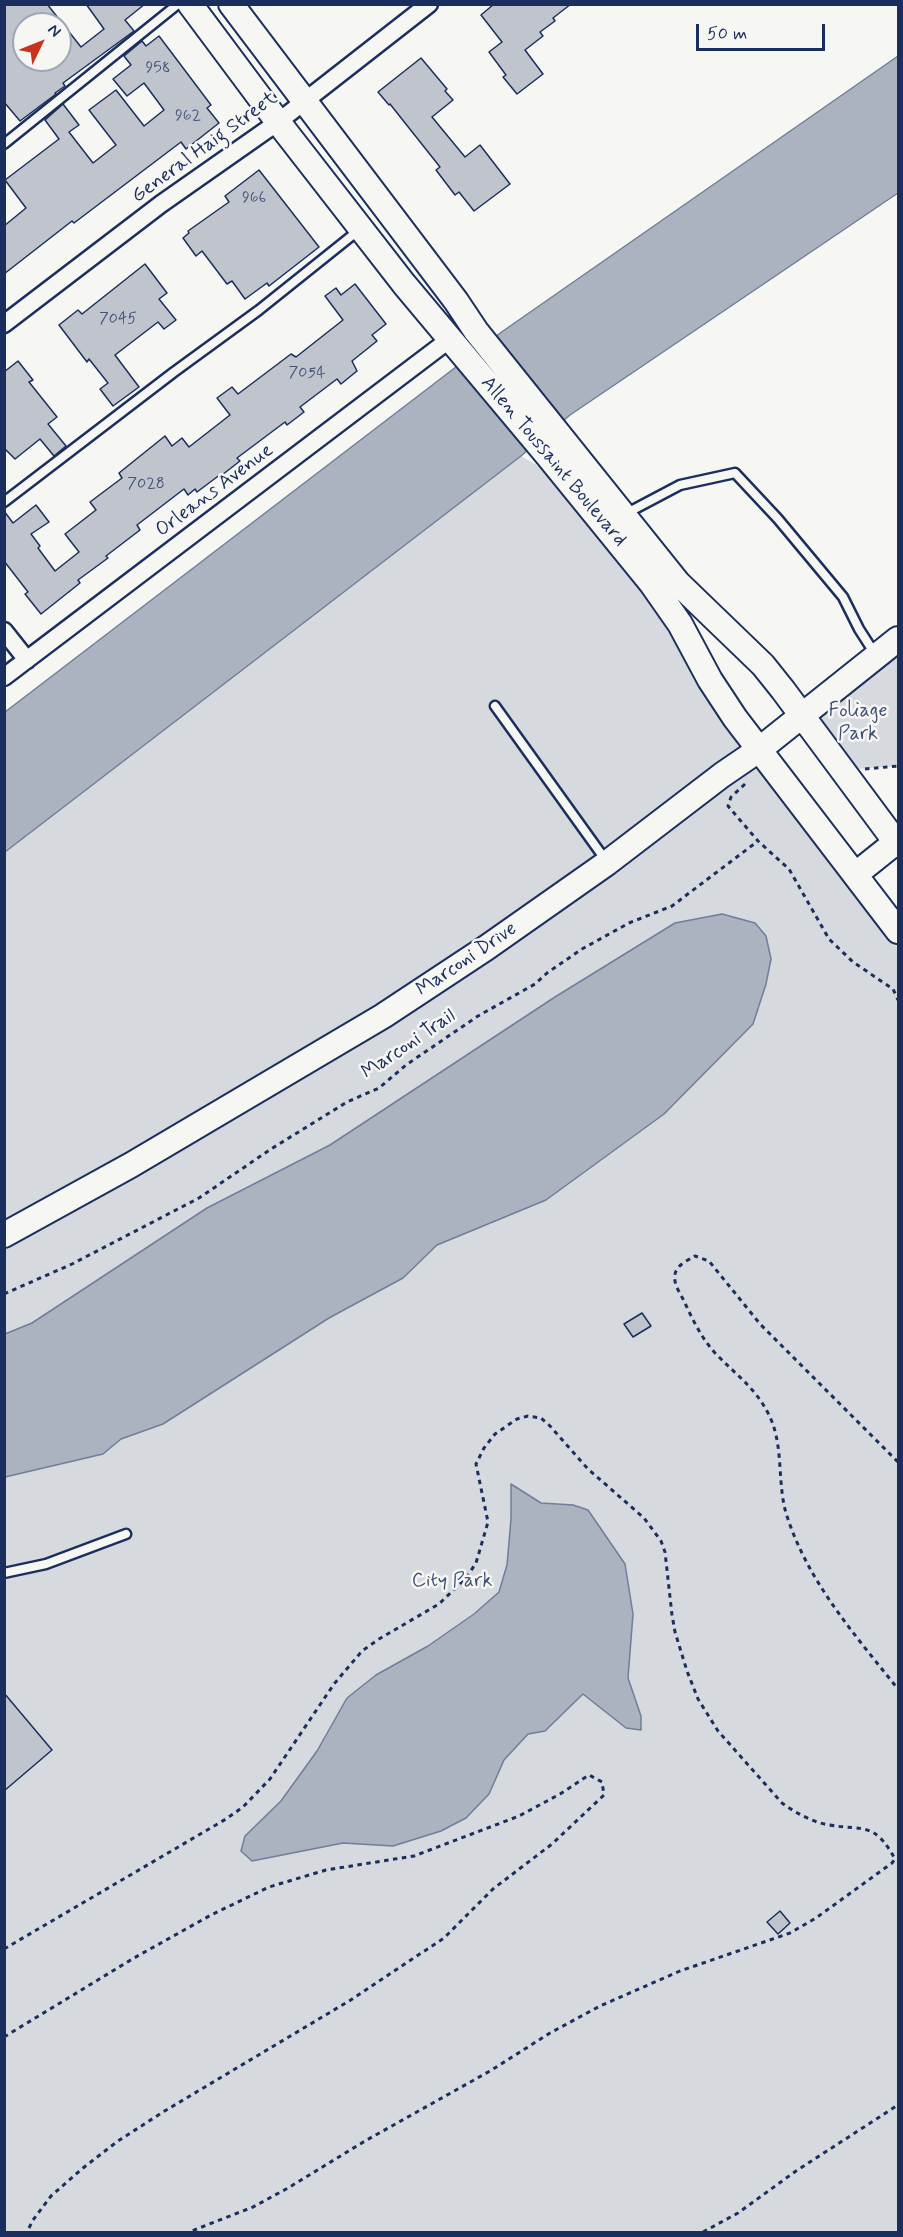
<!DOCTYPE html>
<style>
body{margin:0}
#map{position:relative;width:903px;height:2237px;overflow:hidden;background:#f6f6f2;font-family:Mynerve,sans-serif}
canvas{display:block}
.frame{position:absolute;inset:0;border:6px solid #1b2f5e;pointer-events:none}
.north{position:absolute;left:12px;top:12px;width:60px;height:60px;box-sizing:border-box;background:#f6f6f2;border:2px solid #9ea6b7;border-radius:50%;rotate:47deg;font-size:16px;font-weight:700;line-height:24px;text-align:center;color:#1b2f5e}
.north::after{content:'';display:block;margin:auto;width:21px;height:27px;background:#c8321e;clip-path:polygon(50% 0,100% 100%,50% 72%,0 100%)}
.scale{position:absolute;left:696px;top:24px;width:129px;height:27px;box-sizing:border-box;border:3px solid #1b2f5e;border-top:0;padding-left:8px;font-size:18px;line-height:21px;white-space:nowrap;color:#1b2f5e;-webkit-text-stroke:4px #f6f6f2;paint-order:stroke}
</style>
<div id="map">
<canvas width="903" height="2237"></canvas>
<div class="frame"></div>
<div class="north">N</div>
<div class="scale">50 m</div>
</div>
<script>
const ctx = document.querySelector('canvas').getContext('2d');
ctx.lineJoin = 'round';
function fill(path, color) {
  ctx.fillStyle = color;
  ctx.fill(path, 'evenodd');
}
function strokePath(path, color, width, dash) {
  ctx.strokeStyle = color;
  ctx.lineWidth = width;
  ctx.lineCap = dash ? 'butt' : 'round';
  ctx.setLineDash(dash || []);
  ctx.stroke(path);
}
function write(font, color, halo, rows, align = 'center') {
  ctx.font = font + ' Mynerve,sans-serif';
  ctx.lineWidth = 5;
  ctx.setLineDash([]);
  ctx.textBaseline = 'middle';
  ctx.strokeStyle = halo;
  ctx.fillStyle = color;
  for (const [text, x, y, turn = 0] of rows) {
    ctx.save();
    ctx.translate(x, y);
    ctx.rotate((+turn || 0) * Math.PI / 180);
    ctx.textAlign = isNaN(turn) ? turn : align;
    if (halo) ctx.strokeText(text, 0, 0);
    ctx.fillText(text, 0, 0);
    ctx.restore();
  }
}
fill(new Path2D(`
 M 521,456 L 574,487 L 898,931 L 898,2232 L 5,2232 L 5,852 Z
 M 898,643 L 898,766 L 842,770 L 804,715 Z`), '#d6d9dd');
const water = new Path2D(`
 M 898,56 L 898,193 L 570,415 L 521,456 L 5,852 L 5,712 L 503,331 Z
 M 722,914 L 755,923 L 766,936 L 771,959 L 766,984 L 753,1024 L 664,1114 L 546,1200 L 437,1245 L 403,1278 L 329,1318 L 163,1424 L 121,1439 L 103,1454 L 5,1477 L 5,1334 L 32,1323 L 207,1208 L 330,1145 L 555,997 L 675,923 Z
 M 511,1484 L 541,1503 L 573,1505 L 588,1510 L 625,1564 L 633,1614 L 628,1678 L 641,1716 L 641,1730 L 626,1728 L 583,1694 L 545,1731 L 528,1734 L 504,1760 L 489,1794 L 466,1818 L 441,1831 L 393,1846 L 343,1843 L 252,1861 L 241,1851 L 245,1836 L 281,1801 L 317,1751 L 347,1698 L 376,1675 L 428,1646 L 474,1614 L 499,1592 L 507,1565 L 511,1519 Z`);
fill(water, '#abb2c0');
strokePath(water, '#717e99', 1.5);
const building = new Path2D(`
 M 4,4 L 47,4 L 81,47 L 104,29 L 86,4 L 145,4 L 125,20 L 134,31 L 63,83 L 65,86 L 55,93 L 56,94 L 20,121 L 4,102 ZM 24,24 L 60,24 L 60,60 L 24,60 Z
 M 494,4 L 571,4 L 553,18 L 555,21 L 540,32 L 543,36 L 525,50 L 543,74 L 517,94 L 503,77 L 506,75 L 489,52 L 502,42 L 481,15 Z
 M 159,36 L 211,105 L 207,108 L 219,123 L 186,149 L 181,142 L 74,223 L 72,221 L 4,274 L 4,226 L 26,208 L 5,180 L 59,139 L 45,120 L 63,104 L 79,125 L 69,132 L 93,163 L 116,145 L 89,110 L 116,90 L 144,126 L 164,110 L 144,83 L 127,96 L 113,79 L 131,65 L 124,56 L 142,41 L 146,46 Z
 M 421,58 L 447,89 L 445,91 L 453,100 L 432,117 L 465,157 L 480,145 L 510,184 L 474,211 L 459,192 L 455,195 L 436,170 L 440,167 L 390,104 L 389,105 L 378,92 Z
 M 259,170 L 319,247 L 269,286 L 267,283 L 245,299 L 232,281 L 227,284 L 202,251 L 196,256 L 183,238 L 189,233 L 188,231 L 229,202 L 225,196 Z
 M 145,264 L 167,293 L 159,299 L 176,320 L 164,329 L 158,322 L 115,355 L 139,387 L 113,406 L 100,389 L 108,383 L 89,359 L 87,362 L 59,325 L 78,310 L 82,314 Z
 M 355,284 L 386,324 L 372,335 L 377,341 L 352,361 L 357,371 L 341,384 L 337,379 L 300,407 L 304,412 L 287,425 L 285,422 L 237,458 L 240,461 L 222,475 L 221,474 L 197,492 L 195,489 L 188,495 L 184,489 L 137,525 L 140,530 L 106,556 L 108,558 L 78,580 L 80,583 L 41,614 L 25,594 L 28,592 L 4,561 L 4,511 L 13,523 L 36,505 L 49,522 L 31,534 L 40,546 L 38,548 L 55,571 L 79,552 L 65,534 L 96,510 L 90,502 L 122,478 L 119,473 L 165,436 L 172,446 L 182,438 L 189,447 L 230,415 L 217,398 L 232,387 L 238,394 L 291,354 L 296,357 L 343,320 L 325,296 L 336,288 L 341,295 Z
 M 18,361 L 33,380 L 29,382 L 57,417 L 48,424 L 66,446 L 54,456 L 40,439 L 15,459 L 4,448 L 4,372 Z
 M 642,1313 L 651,1326 L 633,1337 L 624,1324 Z
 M 4,1693 L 52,1750 L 4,1791 Z
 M 780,1911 L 790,1923 L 778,1934 L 767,1922 Z`);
fill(building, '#c0c4cd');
strokePath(building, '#1b2f5e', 1.5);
const lane = new Path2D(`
 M 4,144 L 178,4
 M 4,502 L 174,372 L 259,310 L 359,230
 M 627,513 L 680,485 L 735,473 L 778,519 L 843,597 L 859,629 L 875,654
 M 495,706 L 607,862
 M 4,1573 L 46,1564 L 126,1534`);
const street = new Path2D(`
 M 4,324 L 161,204 L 278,122 L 429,4
 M 4,631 L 27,660
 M 4,677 L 450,339`);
const secondary = new Path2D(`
 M 190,4 L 278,122 L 404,284 L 548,456 L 652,584 L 680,624 L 710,680 L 735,718 L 898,931
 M 231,4 L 456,301 L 476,331 L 678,583 L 763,665 L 783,690 L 898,845
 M 856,874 L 896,842
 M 4,1235 L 131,1165 L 383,1016 L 486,948 L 607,863 L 722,775 L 760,749 L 898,639`);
strokePath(lane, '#1b2f5e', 13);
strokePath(street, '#1b2f5e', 21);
strokePath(secondary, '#1b2f5e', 28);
strokePath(new Path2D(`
 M 865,769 L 898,766
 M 745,784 L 731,797 L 728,806 L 758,841 L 789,869 L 829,939 L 853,962 L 893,989 L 898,1000
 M 4,1294 L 72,1264 L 199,1198 L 271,1149 L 347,1102 L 379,1088 L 406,1065 L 478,1016 L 535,984 L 547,973 L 582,949 L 629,923 L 672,906 L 758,841
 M 898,1462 L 760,1324 L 709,1261 L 695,1256 C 688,1260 677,1265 675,1274 C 673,1282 679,1292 683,1299 C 692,1318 701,1338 716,1354 C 736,1375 755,1387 769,1415 C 784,1445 777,1482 786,1513 C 807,1581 855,1635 898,1689
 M 4,1949 L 226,1819 L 243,1807 L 270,1779 L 334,1684 L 362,1651 L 379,1639 L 439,1604 L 466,1578 L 476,1563 L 488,1522 L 476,1464 L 484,1448 L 495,1434 L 517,1419 L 528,1416 L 541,1418 L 550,1426 L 588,1469 L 644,1518 L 661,1541 L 665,1552 L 672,1615 L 675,1632 L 687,1671 L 698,1699 L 718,1731 L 782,1803 C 796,1813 812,1822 829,1825 C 864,1831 874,1821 895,1859 L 892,1863 L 816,1918 L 790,1933 L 680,1971 L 600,2006 L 550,2033 L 490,2071 L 365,2141 L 288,2188 L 253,2207 L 189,2232
 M 4,2037 L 134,1958 L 211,1915 L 269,1887 L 326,1870 L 414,1856 L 519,1816 L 560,1794 L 589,1775 L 602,1782 L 604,1795 L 552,1844 L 493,1889 L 444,1938 L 349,2001 L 163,2112 L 118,2141 L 83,2168 L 51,2196 L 33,2220 L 27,2232
 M 703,2232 L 738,2213 L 796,2171 L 898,2105`), '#1b2f5e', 3, [4.5, 4.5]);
strokePath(lane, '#f6f6f2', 8);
strokePath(street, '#f6f6f2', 16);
strokePath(secondary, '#f6f6f2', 24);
write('16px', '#44547a', null, [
 ["958",158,69],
 ["962",188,117],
 ["966",254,199],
 ["7045",118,320],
 ["7054",307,374],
 ["7028",146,485]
]);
write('20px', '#1b2f5e', '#f6f6f2', [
 ["General Haig Street",205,148,-36],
 ["Allen Toussaint Boulevard",553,462,50],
 ["Orleans Avenue",215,491,-37],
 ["Marconi Drive",467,960,-34],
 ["Marconi Trail",409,1045,-34]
]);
write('20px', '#405177', '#f6f6f2', [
 ["Foliage",858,712],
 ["Park",858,735],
 ["City Park",452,1582]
]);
</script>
